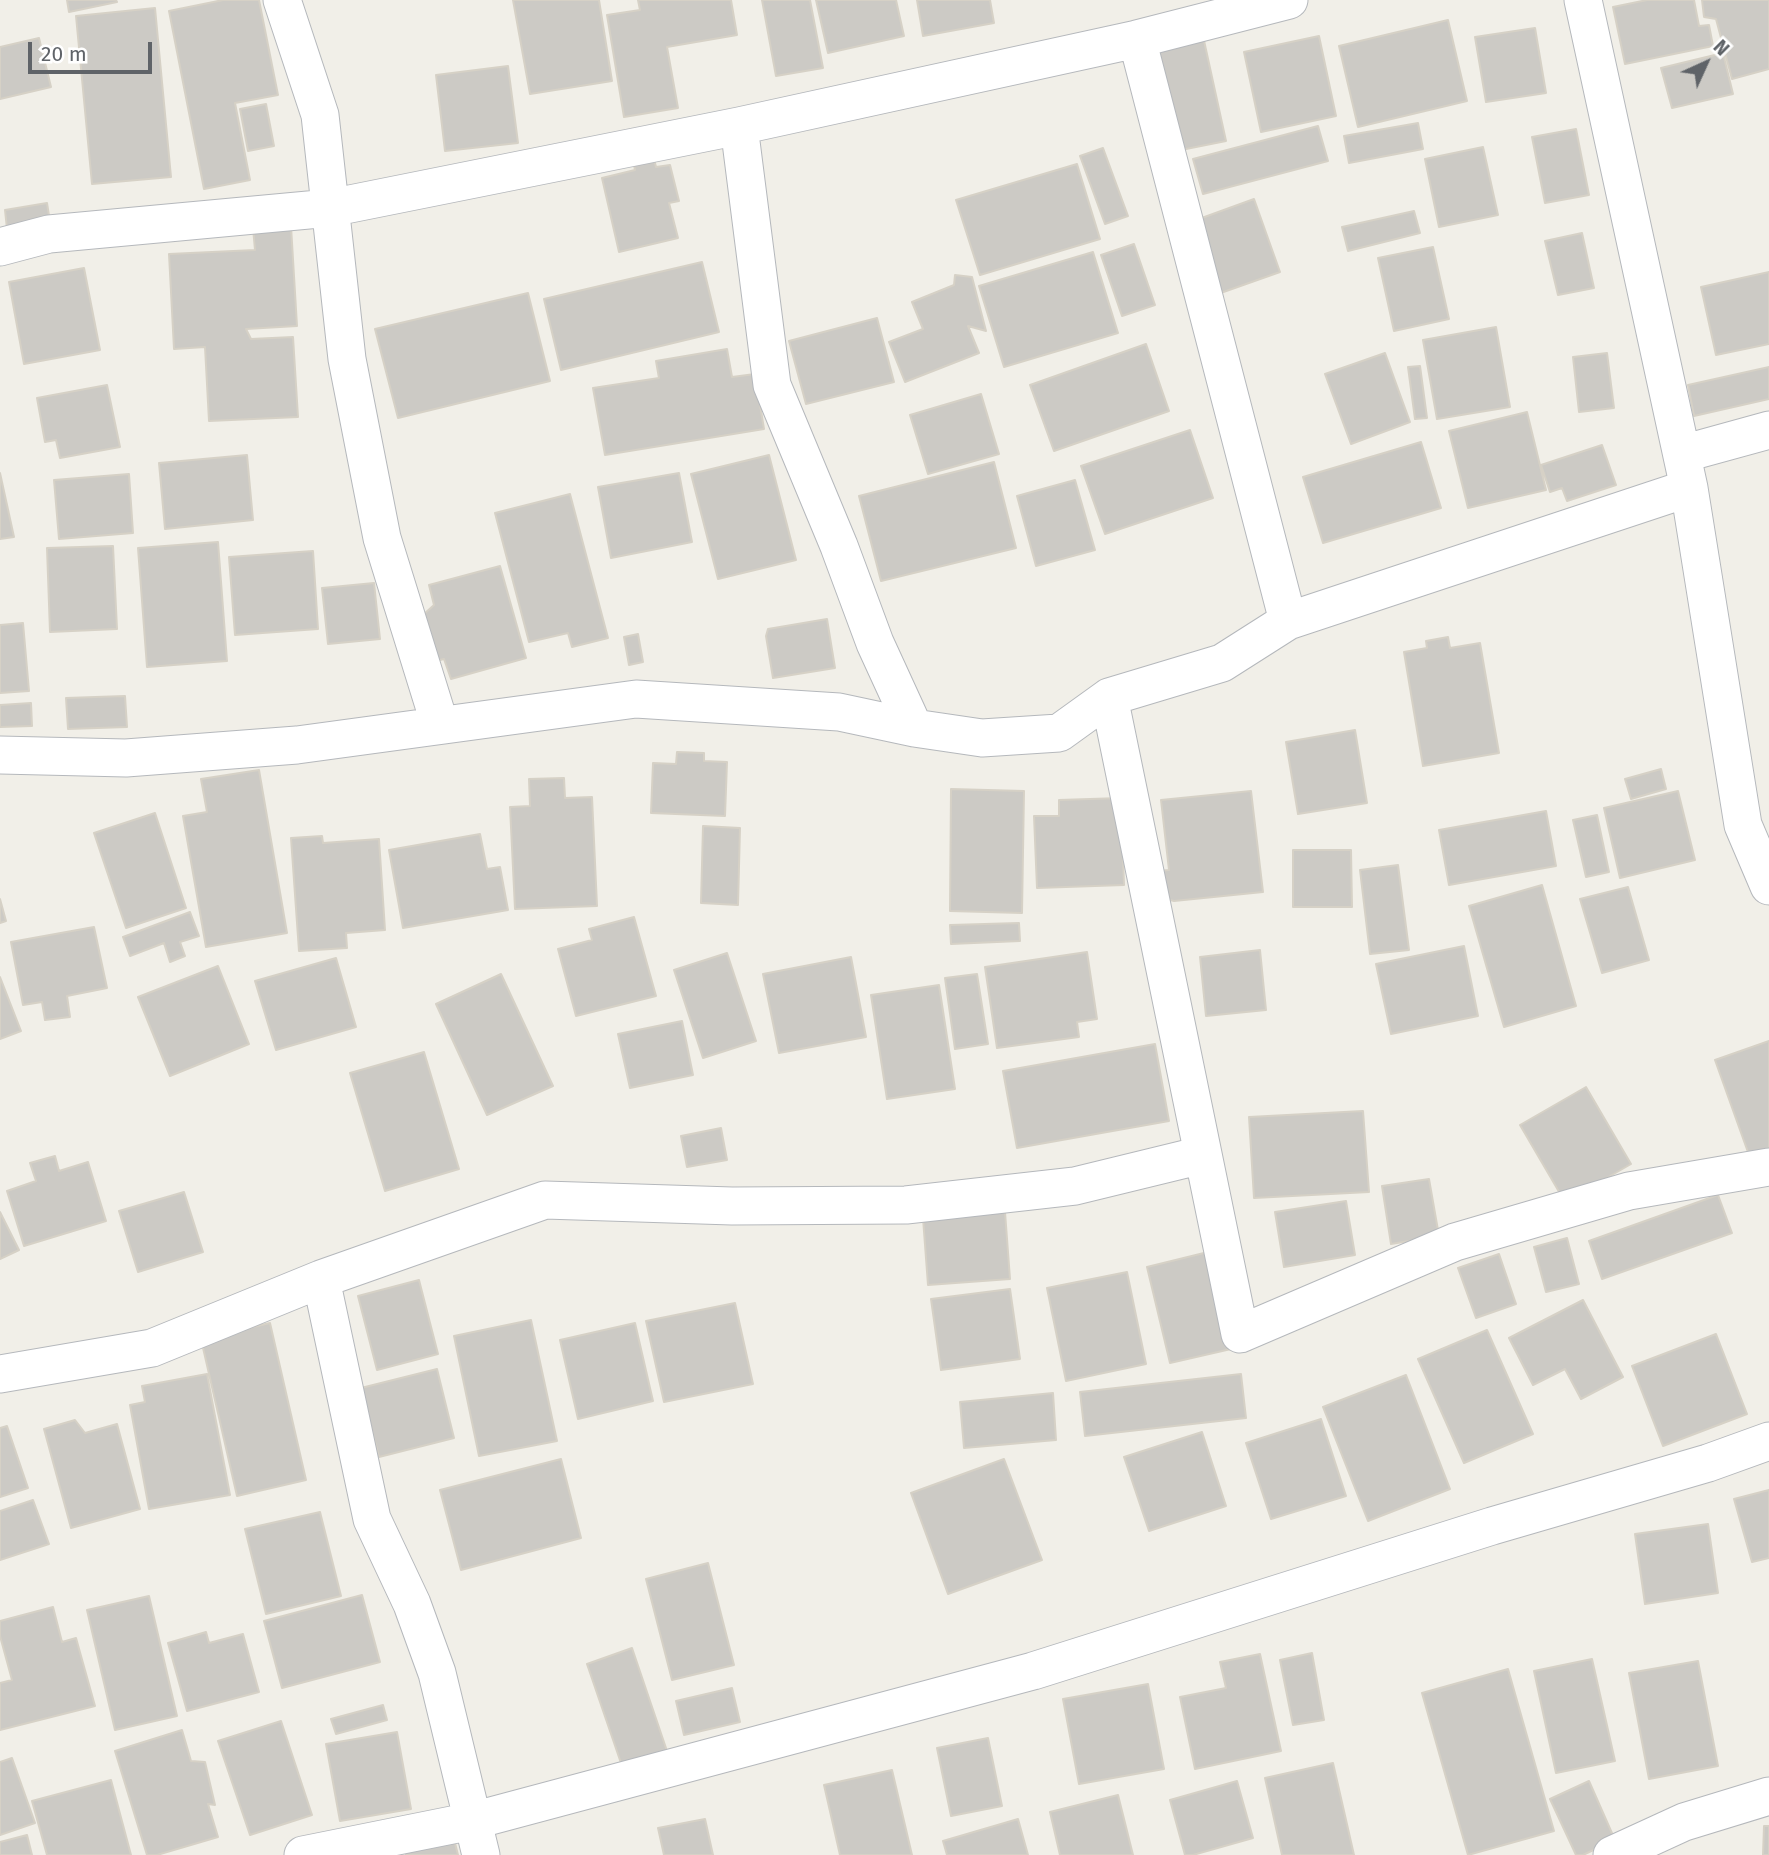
<!DOCTYPE html>
<style>
body{margin:0}
#map{position:relative;width:1769px;height:1855px;overflow:hidden;background:#f1efe8;font-family:"Fira Sans",sans-serif}
canvas{display:block}
.north{position:absolute;left:1671px;top:28px;width:70px;height:70px;-webkit-text-stroke:5px #fff;paint-order:stroke;rotate:45deg;font-size:19px;font-weight:700;line-height:28px;text-align:center;color:#5f6368}
.north::after{content:'';display:block;margin:auto;width:24px;height:32px;background:#5f6368;clip-path:polygon(50% 0,100% 100%,50% 72%,0 100%)}
.scale{position:absolute;left:28px;top:42px;width:124px;height:32px;box-sizing:border-box;border:4px solid #5f6368;border-top:0;padding-left:9px;font-size:21px;line-height:24px;white-space:nowrap;color:#5f6368;-webkit-text-stroke:5px #fff;paint-order:stroke}
</style>
<div id="map">
<canvas width="1769" height="1855"></canvas>
<div class="north">N</div>
<div class="scale">20 m</div>
</div>
<script>
const ctx = document.querySelector('canvas').getContext('2d');
ctx.lineJoin = 'round';
function fill(path, color) {
  ctx.fillStyle = color;
  ctx.fill(path, 'evenodd');
}
function strokePath(path, color, width, dash) {
  ctx.strokeStyle = color;
  ctx.lineWidth = width;
  ctx.lineCap = dash ? 'butt' : 'round';
  ctx.setLineDash(dash || []);
  ctx.stroke(path);
}
const building = new Path2D(`
 M 67,0 L 116,0 L 117,2 L 69,12 Z
 M 223,0 L 259,0 L 278,95 L 235,103 L 250,180 L 204,189 L 169,11 Z
 M 513,0 L 599,0 L 612,81 L 530,94 Z
 M 638,0 L 731,0 L 737,35 L 667,47 L 678,108 L 624,117 L 607,15 L 640,10 Z
 M 762,0 L 810,0 L 823,68 L 776,76 Z
 M 816,0 L 896,0 L 904,36 L 828,53 Z
 M 917,0 L 990,0 L 994,23 L 923,36 Z
 M 1647,0 L 1694,0 L 1699,26 L 1709,25 L 1713,46 L 1625,64 L 1613,7 Z
 M 1702,0 L 1769,0 L 1769,69 L 1732,79 L 1716,19 L 1704,17 Z
 M 155,8 L 171,177 L 92,184 L 76,16 Z
 M 1448,20 L 1467,101 L 1358,127 L 1339,46 Z
 M 1535,28 L 1546,93 L 1486,102 L 1475,37 Z
 M 1203,36 L 1226,141 L 1171,152 L 1156,45 Z
 M 1319,36 L 1336,116 L 1261,132 L 1244,52 Z
 M 39,38 L 51,87 L 0,99 L 0,47 Z
 M 1723,53 L 1733,94 L 1672,108 L 1661,68 Z
 M 508,66 L 518,143 L 445,151 L 436,75 Z
 M 266,104 L 274,146 L 248,151 L 240,109 Z
 M 1418,123 L 1423,149 L 1349,163 L 1344,136 Z
 M 1318,126 L 1328,161 L 1203,194 L 1193,159 Z
 M 1576,129 L 1589,195 L 1545,203 L 1532,137 Z
 M 1483,147 L 1498,215 L 1439,227 L 1425,159 Z
 M 1103,148 L 1128,216 L 1105,224 L 1080,156 Z
 M 653,155 L 656,167 L 670,165 L 679,201 L 669,203 L 678,238 L 619,252 L 602,178 L 635,170 L 633,160 Z
 M 1077,164 L 1100,239 L 980,275 L 956,200 Z
 M 1254,199 L 1280,272 L 1215,295 L 1188,223 Z
 M 47,203 L 50,222 L 7,229 L 5,210 Z
 M 1414,211 L 1420,233 L 1348,251 L 1342,227 Z
 M 291,226 L 297,326 L 246,329 L 251,339 L 293,337 L 298,417 L 209,421 L 205,347 L 174,349 L 169,254 L 255,250 L 253,228 Z
 M 1582,233 L 1594,288 L 1558,295 L 1545,241 Z
 M 1134,244 L 1155,305 L 1122,316 L 1101,255 Z
 M 1433,247 L 1449,319 L 1394,331 L 1378,258 Z
 M 1093,252 L 1118,333 L 1004,367 L 979,286 Z
 M 702,262 L 719,332 L 561,370 L 544,299 Z
 M 84,268 L 100,350 L 24,364 L 9,282 Z
 M 1769,272 L 1769,344 L 1716,355 L 1701,287 Z
 M 955,275 L 972,277 L 986,331 L 968,326 L 979,353 L 905,382 L 889,342 L 923,329 L 912,302 L 954,285 Z
 M 528,293 L 550,381 L 398,418 L 375,329 Z
 M 877,318 L 894,382 L 806,404 L 789,341 Z
 M 1496,327 L 1510,407 L 1437,419 L 1423,340 Z
 M 1146,344 L 1169,411 L 1054,451 L 1030,385 Z
 M 727,349 L 732,377 L 755,374 L 764,429 L 605,455 L 593,388 L 659,378 L 656,361 Z
 M 1385,353 L 1410,422 L 1351,444 L 1325,374 Z
 M 1607,353 L 1614,408 L 1579,412 L 1573,357 Z
 M 1420,366 L 1427,418 L 1415,419 L 1408,367 Z
 M 1769,367 L 1769,399 L 1694,416 L 1688,385 Z
 M 107,385 L 120,447 L 60,458 L 56,440 L 45,442 L 37,398 Z
 M 981,394 L 999,454 L 928,474 L 910,415 Z
 M 1527,412 L 1546,490 L 1468,508 L 1449,431 Z
 M 1190,430 L 1213,498 L 1105,534 L 1081,466 Z
 M 1421,442 L 1441,508 L 1323,543 L 1303,477 Z
 M 1602,445 L 1616,485 L 1567,501 L 1562,488 L 1550,492 L 1541,465 Z
 M 247,455 L 253,520 L 165,529 L 159,463 Z
 M 769,455 L 796,560 L 718,579 L 691,474 Z
 M 994,462 L 1016,548 L 881,581 L 859,496 Z
 M 0,473 L 14,537 L 0,539 Z
 M 679,473 L 692,542 L 611,558 L 598,487 Z
 M 129,474 L 133,533 L 59,539 L 54,480 Z
 M 1075,480 L 1095,550 L 1036,566 L 1017,496 Z
 M 570,494 L 608,638 L 572,647 L 568,633 L 529,642 L 495,513 Z
 M 218,542 L 227,661 L 147,667 L 138,548 Z
 M 113,546 L 117,629 L 50,632 L 47,548 Z
 M 313,551 L 318,629 L 235,635 L 229,557 Z
 M 500,566 L 526,658 L 451,679 L 444,659 L 436,661 L 423,615 L 434,605 L 429,585 Z
 M 374,583 L 380,639 L 328,644 L 322,588 Z
 M 827,619 L 835,668 L 773,678 L 766,636 L 768,629 Z
 M 23,623 L 29,691 L 0,693 L 0,625 Z
 M 638,634 L 643,662 L 629,665 L 624,637 Z
 M 1448,637 L 1450,648 L 1480,643 L 1499,753 L 1423,766 L 1404,652 L 1427,648 L 1426,641 Z
 M 125,696 L 127,727 L 68,729 L 66,698 Z
 M 31,703 L 32,726 L 0,727 L 0,705 Z
 M 1355,730 L 1367,803 L 1298,814 L 1286,742 Z
 M 677,752 L 704,753 L 704,761 L 727,762 L 725,816 L 651,813 L 653,763 L 676,764 Z
 M 1661,769 L 1666,789 L 1631,799 L 1625,779 Z
 M 259,770 L 287,933 L 206,947 L 183,816 L 207,812 L 201,779 Z
 M 564,778 L 565,798 L 592,797 L 597,906 L 515,909 L 510,807 L 530,806 L 529,779 Z
 M 951,789 L 1024,791 L 1022,913 L 950,911 Z
 M 1251,791 L 1263,892 L 1174,901 L 1162,898 L 1158,871 L 1169,870 L 1161,800 Z
 M 1678,791 L 1695,860 L 1620,878 L 1604,808 Z
 M 1121,798 L 1124,885 L 1037,888 L 1034,816 L 1059,816 L 1059,800 Z
 M 1546,811 L 1556,866 L 1449,885 L 1439,830 Z
 M 155,813 L 186,908 L 126,928 L 94,833 Z
 M 1597,815 L 1609,872 L 1586,877 L 1573,820 Z
 M 703,826 L 740,828 L 738,905 L 701,903 Z
 M 480,834 L 487,869 L 500,867 L 508,910 L 403,928 L 389,850 Z
 M 322,836 L 323,843 L 379,839 L 385,930 L 346,933 L 347,948 L 299,951 L 291,838 Z
 M 1293,850 L 1351,850 L 1352,907 L 1293,907 Z
 M 1398,865 L 1409,950 L 1370,954 L 1360,870 Z
 M 1542,885 L 1576,1006 L 1504,1027 L 1469,906 Z
 M 1628,887 L 1649,960 L 1602,973 L 1580,899 Z
 M 0,899 L 6,921 L 0,923 Z
 M 190,912 L 199,936 L 180,942 L 185,956 L 170,962 L 164,943 L 130,956 L 123,937 Z
 M 634,917 L 656,996 L 576,1016 L 558,949 L 592,940 L 589,929 Z
 M 1019,923 L 1020,941 L 951,944 L 950,925 Z
 M 94,927 L 107,988 L 67,996 L 70,1017 L 45,1020 L 42,1002 L 23,1005 L 11,942 Z
 M 1464,946 L 1478,1016 L 1391,1034 L 1376,964 Z
 M 1260,950 L 1266,1010 L 1206,1016 L 1200,957 Z
 M 1087,952 L 1097,1019 L 1077,1022 L 1079,1037 L 997,1048 L 985,967 Z
 M 727,953 L 756,1041 L 703,1058 L 674,970 Z
 M 851,957 L 866,1037 L 779,1053 L 763,974 Z
 M 336,958 L 356,1027 L 276,1050 L 255,981 Z
 M 218,966 L 249,1044 L 170,1076 L 138,997 Z
 M 501,974 L 553,1086 L 487,1115 L 436,1004 Z
 M 977,974 L 988,1044 L 955,1049 L 945,978 Z
 M 0,977 L 21,1031 L 0,1039 Z
 M 939,985 L 955,1089 L 887,1099 L 871,995 Z
 M 682,1021 L 693,1075 L 630,1088 L 618,1034 Z
 M 1769,1041 L 1769,1148 L 1749,1155 L 1715,1060 Z
 M 1155,1044 L 1169,1121 L 1017,1148 L 1003,1071 Z
 M 424,1052 L 459,1169 L 385,1191 L 350,1073 Z
 M 1586,1087 L 1631,1164 L 1565,1202 L 1520,1125 Z
 M 1363,1111 L 1369,1192 L 1254,1198 L 1249,1117 Z
 M 721,1128 L 727,1160 L 687,1167 L 681,1136 Z
 M 55,1156 L 59,1171 L 88,1162 L 106,1221 L 24,1246 L 7,1191 L 36,1181 L 30,1163 Z
 M 1429,1179 L 1439,1236 L 1391,1244 L 1382,1186 Z
 M 184,1192 L 203,1252 L 138,1272 L 119,1211 Z
 M 1718,1195 L 1732,1233 L 1602,1279 L 1589,1241 Z
 M 1346,1201 L 1355,1255 L 1284,1267 L 1275,1212 Z
 M 0,1212 L 19,1250 L 0,1259 Z
 M 1005,1212 L 1010,1279 L 928,1285 L 923,1218 Z
 M 1567,1238 L 1579,1284 L 1546,1292 L 1534,1247 Z
 M 1208,1252 L 1231,1349 L 1170,1363 L 1147,1267 Z
 M 1499,1254 L 1516,1304 L 1476,1318 L 1458,1268 Z
 M 1127,1272 L 1146,1364 L 1066,1381 L 1047,1288 Z
 M 419,1280 L 438,1354 L 377,1370 L 358,1296 Z
 M 1010,1289 L 1020,1359 L 941,1370 L 931,1299 Z
 M 1583,1300 L 1623,1377 L 1581,1399 L 1565,1369 L 1533,1385 L 1509,1338 Z
 M 735,1303 L 753,1384 L 664,1402 L 646,1321 Z
 M 531,1320 L 557,1441 L 479,1456 L 454,1336 Z
 M 270,1323 L 306,1480 L 237,1496 L 201,1339 Z
 M 635,1323 L 653,1401 L 578,1419 L 560,1340 Z
 M 1487,1330 L 1533,1434 L 1464,1463 L 1418,1359 Z
 M 1716,1334 L 1747,1414 L 1663,1446 L 1632,1366 Z
 M 437,1369 L 454,1438 L 379,1457 L 361,1388 Z
 M 207,1374 L 230,1495 L 149,1509 L 130,1405 L 145,1402 L 142,1386 Z
 M 1241,1374 L 1246,1418 L 1085,1436 L 1080,1392 Z
 M 1406,1375 L 1450,1489 L 1368,1521 L 1323,1407 Z
 M 1053,1393 L 1056,1440 L 964,1448 L 960,1402 Z
 M 1321,1419 L 1346,1496 L 1271,1519 L 1246,1443 Z
 M 75,1420 L 85,1433 L 117,1424 L 140,1509 L 71,1528 L 44,1429 Z
 M 7,1426 L 28,1488 L 0,1497 L 0,1428 Z
 M 1202,1432 L 1226,1506 L 1149,1531 L 1124,1457 Z
 M 561,1459 L 581,1538 L 461,1570 L 440,1490 Z
 M 1004,1459 L 1042,1560 L 948,1594 L 911,1493 Z
 M 1769,1490 L 1769,1558 L 1752,1562 L 1734,1499 Z
 M 33,1500 L 49,1544 L 0,1560 L 0,1511 Z
 M 320,1512 L 341,1596 L 266,1614 L 245,1529 Z
 M 1708,1524 L 1718,1593 L 1645,1604 L 1635,1534 Z
 M 708,1563 L 734,1665 L 672,1680 L 646,1579 Z
 M 362,1595 L 380,1662 L 282,1688 L 264,1621 Z
 M 149,1596 L 177,1716 L 115,1730 L 87,1610 Z
 M 53,1607 L 62,1642 L 76,1638 L 95,1706 L 0,1730 L 0,1683 L 12,1680 L 0,1636 L 0,1621 Z
 M 206,1632 L 209,1643 L 243,1634 L 259,1692 L 187,1711 L 168,1643 Z
 M 632,1648 L 667,1751 L 622,1766 L 587,1664 Z
 M 1312,1653 L 1324,1720 L 1293,1725 L 1280,1660 Z
 M 1260,1654 L 1281,1751 L 1195,1769 L 1180,1697 L 1226,1688 L 1220,1662 Z
 M 1592,1659 L 1615,1761 L 1556,1773 L 1534,1671 Z
 M 1698,1661 L 1718,1766 L 1649,1779 L 1629,1673 Z
 M 1508,1669 L 1554,1831 L 1468,1855 L 1422,1693 Z
 M 1148,1684 L 1164,1769 L 1079,1784 L 1063,1699 Z
 M 732,1688 L 740,1722 L 684,1735 L 676,1701 Z
 M 383,1705 L 387,1720 L 336,1734 L 331,1719 Z
 M 281,1721 L 312,1815 L 250,1835 L 218,1741 Z
 M 182,1730 L 191,1761 L 205,1762 L 215,1805 L 208,1804 L 218,1837 L 157,1855 L 147,1855 L 115,1751 Z
 M 397,1732 L 411,1809 L 340,1821 L 326,1744 Z
 M 988,1738 L 1002,1806 L 951,1816 L 937,1748 Z
 M 12,1758 L 35,1823 L 0,1835 L 0,1762 Z
 M 1333,1763 L 1354,1855 L 1282,1855 L 1265,1778 Z
 M 892,1770 L 912,1855 L 840,1855 L 824,1785 Z
 M 111,1780 L 131,1855 L 47,1855 L 32,1801 Z
 M 1237,1781 L 1253,1838 L 1193,1855 L 1185,1855 L 1170,1800 Z
 M 1589,1781 L 1615,1840 L 1583,1855 L 1576,1855 L 1550,1799 Z
 M 1118,1795 L 1133,1855 L 1060,1855 L 1050,1812 Z
 M 705,1819 L 713,1855 L 664,1855 L 658,1828 Z
 M 1018,1819 L 1028,1855 L 947,1855 L 943,1841 Z
 M 1764,1826 L 1769,1826 L 1769,1855 L 1763,1855 Z
 M 27,1835 L 32,1855 L 0,1855 L 0,1842 Z
 M 453,1835 L 458,1855 L 406,1855 L 404,1847 Z`);
fill(building, '#cccac5');
strokePath(building, '#d6d1c6', 2);
const street = new Path2D(`
 M 282,0 L 320,115 L 347,359 L 382,538 L 440,725
 M 1583,0 L 1689,488 L 1743,825 L 1769,886
 M 1137,39 L 1288,621
 M 739,126 L 772,385 L 839,546 L 875,643 L 914,728
 M 0,247 L 49,234 L 330,208 L 739,126 L 1137,39 L 1289,0
 M 1682,454 L 1769,430
 M 1109,697 L 1240,1334 L 1455,1242 L 1629,1191 L 1769,1167
 M 0,755 L 126,758 L 297,745 L 636,699 L 839,712 L 914,728 L 982,738 L 1059,733 L 1109,697 L 1222,663 L 1288,621 L 1689,488
 M 321,1279 L 372,1519 L 412,1604 L 437,1673 L 481,1855
 M 0,1374 L 152,1348 L 321,1279 L 545,1200 L 732,1206 L 906,1205 L 1075,1186 L 1202,1155
 M 303,1855 L 472,1821 L 1033,1671 L 1492,1526 L 1708,1463 L 1769,1441
 M 1612,1855 L 1684,1822 L 1769,1796`);
strokePath(street, '#b5b8bc', 39);
strokePath(street, '#fff', 37);
</script>
